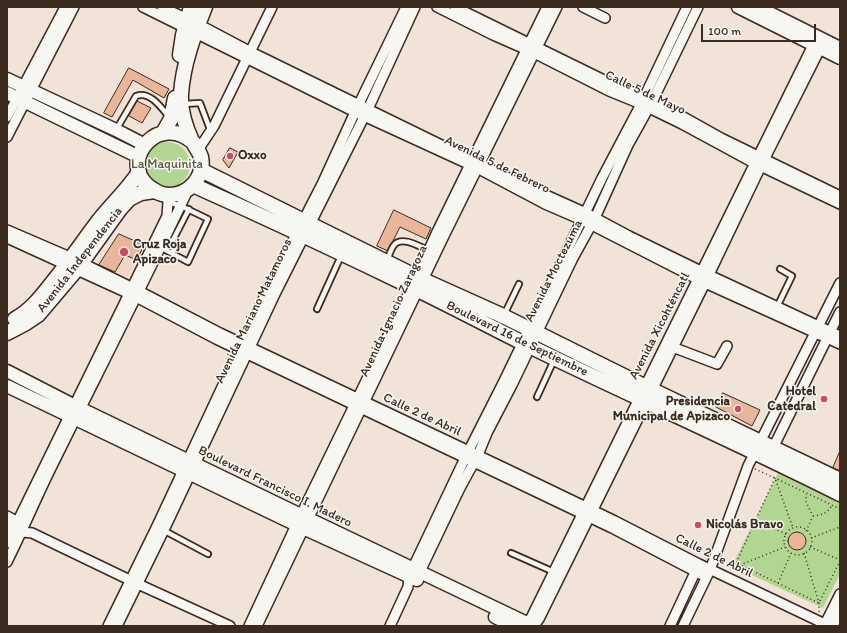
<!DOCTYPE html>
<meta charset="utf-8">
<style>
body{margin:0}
#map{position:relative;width:847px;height:633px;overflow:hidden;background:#f2e3d8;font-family:Itim,sans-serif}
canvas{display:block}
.frame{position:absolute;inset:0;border:8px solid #3b2a1e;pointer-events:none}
.scale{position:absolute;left:701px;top:24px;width:115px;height:18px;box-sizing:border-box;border:2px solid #3b2a1e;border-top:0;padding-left:5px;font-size:12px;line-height:14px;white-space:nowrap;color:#3b2a1e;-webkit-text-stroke:3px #f6f6f2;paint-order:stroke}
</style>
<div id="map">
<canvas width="847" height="633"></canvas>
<div class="frame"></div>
<div class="scale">100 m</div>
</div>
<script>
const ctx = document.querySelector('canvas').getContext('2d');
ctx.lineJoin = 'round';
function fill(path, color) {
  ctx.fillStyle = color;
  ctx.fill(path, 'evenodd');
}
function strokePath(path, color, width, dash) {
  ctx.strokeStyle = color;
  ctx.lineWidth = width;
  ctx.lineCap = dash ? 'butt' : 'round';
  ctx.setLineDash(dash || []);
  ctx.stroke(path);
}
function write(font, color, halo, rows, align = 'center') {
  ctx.font = font + ' Itim,sans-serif';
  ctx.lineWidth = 3;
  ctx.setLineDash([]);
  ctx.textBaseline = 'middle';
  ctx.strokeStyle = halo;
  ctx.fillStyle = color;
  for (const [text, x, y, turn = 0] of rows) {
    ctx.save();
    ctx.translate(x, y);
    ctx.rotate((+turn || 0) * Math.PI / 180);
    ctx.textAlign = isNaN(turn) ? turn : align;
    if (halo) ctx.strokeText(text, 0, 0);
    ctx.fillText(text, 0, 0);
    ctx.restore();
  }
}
fill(new Path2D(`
 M 119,234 L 144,245 L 128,277 L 99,265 Z`), '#efd6c6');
fill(new Path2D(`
 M144 165a23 23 0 1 1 46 0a23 23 0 1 1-46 0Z
 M 779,471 L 840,501 L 840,574 L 823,608 L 732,566 Z`), '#b1d691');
const building = new Path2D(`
 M 129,68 L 169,89 L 164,98 L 133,80 L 112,117 L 104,113 Z
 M 137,101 L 151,108 L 142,123 L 129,116 Z
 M 230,148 L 238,152 L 229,168 L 223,160 Z
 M 394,210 L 431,228 L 426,239 L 400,227 L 388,251 L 377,246 Z
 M 119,234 L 144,245 L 137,260 L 125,255 L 115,272 L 99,265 Z
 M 723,393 L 760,410 L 752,426 L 716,407 Z
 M 840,451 L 840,471 L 833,468 Z
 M788 541a9 9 0 1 1 18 0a9 9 0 1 1-18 0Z`);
fill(building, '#e9b69b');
strokePath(building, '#3b2a1e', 1);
const lane = new Path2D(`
 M 184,104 L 200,103 L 211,132
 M 116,130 L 136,96 C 150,91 161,107 169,117
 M 166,238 L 172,242 L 174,246 L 173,254
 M 172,242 L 189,209
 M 160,247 L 188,262 L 208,219 L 181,206 L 168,202
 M 387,261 C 389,256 391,248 395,244 C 403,236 420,247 428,250
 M 777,307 L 792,276 L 780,269
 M 317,309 L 341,256
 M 504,315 L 519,284
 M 537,397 L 554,360
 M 163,530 L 208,554
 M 511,553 L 554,572`);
const street = new Path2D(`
 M 143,7 L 355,112 L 477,168 L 545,204 L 582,220 L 705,283 L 840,344
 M 162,7 L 198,24 L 251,52 L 517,182 L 586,213 L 629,236 L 709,275 L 840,336
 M 437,7 L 493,35 L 534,53 L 609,91 L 641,104 L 682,124 L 754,163 L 840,204
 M 455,7 L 612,84 L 653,100 L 721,138 L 840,196
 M 583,7 L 605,18
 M 7,117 L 65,7
 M 7,137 L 74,7
 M 198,150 L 214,126 L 272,7
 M 7,230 L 72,258 L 139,291 L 220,333 L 513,472 L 615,521 L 699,564 L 829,626
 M 7,238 L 136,297 L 216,339 L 612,528 L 706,577
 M 667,345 L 717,364 L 727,346
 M 771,452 L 840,312
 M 7,516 L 22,524
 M 7,525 L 23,532 L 32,533 L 138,584 L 230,626
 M 7,543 L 167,216 L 168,202 L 166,195
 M 7,562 C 23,530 36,498 52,466 C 98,373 145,281 189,188
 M 417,578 L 460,488 L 478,455 L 487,433 L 512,385 L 573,258 L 595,218 L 628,145 L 653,100 L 698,7
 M 108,626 L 157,526 L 267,291 L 322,184 L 355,112 L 406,7
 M 117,626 L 164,530 L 275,294 L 368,109 L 415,7
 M 249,626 L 296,525 L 417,276 L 436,234 L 547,7
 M 257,626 L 443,238 L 557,7
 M 390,626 L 408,587 L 409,576 L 465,458 L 504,381 L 602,178 L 641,104 L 687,7
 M 526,626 L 532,616 L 816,39
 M 534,626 L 539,619 L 705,283 L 761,166 L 823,43
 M 670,626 L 698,566
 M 683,626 L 710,570 L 748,466 L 840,283
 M 824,626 L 840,594
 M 833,626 L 840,611`);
const secondary = new Path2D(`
 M 738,7 L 840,58
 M 758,7 L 840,48
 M 7,79 L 116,130 L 145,145
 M 7,93 L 139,157
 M 7,371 L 73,405 L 309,519 L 533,626
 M 7,386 L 303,528 L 417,580
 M 495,617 L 514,626`);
const primary = new Path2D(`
 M 180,55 L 183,35 L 191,7
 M 163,133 L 171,119 L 175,98
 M 194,143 C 159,111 119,160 147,185 C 154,191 160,195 169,195 C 189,195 205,177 201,157 C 199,151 195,146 192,141 C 185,126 180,111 181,94 C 183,64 194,35 205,7
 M 201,170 L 423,280 L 503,316 L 644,386 L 840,480
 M 193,185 C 269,219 344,254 418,290 C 453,307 487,325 521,342 C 627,394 735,441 840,494
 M 15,319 C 31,310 41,297 52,283 C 69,262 84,240 100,219 C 113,203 128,189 139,172
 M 7,333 L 26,323 L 38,315 L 77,269 L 120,209 L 129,199 L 141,193 L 154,191`);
strokePath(lane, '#3b2a1e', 8);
strokePath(street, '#3b2a1e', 12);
strokePath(secondary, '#3b2a1e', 15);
strokePath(primary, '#3b2a1e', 17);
strokePath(new Path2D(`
 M 755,469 L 775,478 L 793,528
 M 840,509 L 775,478 L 736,563 L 819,603 L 840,561
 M 813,516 C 822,515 828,513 832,505
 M 756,520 L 786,534
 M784 541a14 14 0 1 1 28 0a14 14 0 1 1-28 0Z
 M 806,531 L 813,516 L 806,502 L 806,494
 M 811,538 L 840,527
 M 810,547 L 840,560
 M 804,553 L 819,603 L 819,613
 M 740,565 L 785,547
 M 778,583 L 791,553`), '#3b2a1e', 1.5, [1, 3]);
strokePath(lane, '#f6f6f2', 4.5);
strokePath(street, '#f6f6f2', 9);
strokePath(secondary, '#f6f6f2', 12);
strokePath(primary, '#f6f6f2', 14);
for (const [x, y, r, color] of [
 [230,156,4,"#d1495b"],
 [124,252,5,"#d1495b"],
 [824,399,4,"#d1495b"],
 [738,409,4,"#d1495b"],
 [698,525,4,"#d1495b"]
]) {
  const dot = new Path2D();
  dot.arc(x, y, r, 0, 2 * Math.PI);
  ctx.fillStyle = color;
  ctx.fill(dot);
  strokePath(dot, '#f6f6f2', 1.5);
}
write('13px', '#3b2a1e', '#f6f6f2', [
 ["Calle 5 de Mayo",645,93,25],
 ["Avenida 5 de Febrero",497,165,26],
 ["Avenida Independencia",80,260,-52],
 ["Avenida Moctezuma",554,271,-63],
 ["Avenida Mariano Matamoros",254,311,-64],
 ["Avenida Ignacio Zaragoza",394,311,-65],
 ["Avenida Xicohténcatl",660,326,-63],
 ["Boulevard 16 de Septiembre",517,339,26],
 ["Calle 2 de Abril",422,415,25],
 ["Boulevard Francisco I. Madero",275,487,26],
 ["Calle 2 de Abril",714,556,26]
]);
write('bold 13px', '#3b2a1e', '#f6f6f2', [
 ["Oxxo",238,156],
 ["Cruz Roja",133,245],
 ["Apizaco",133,260],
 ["Hotel",816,392,"right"],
 ["Catedral",816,407,"right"],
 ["Presidencia",730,402,"right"],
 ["Municipal de Apizaco",730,417,"right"],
 ["Nicolás Bravo",706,525]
], 'left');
write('13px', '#58553b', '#f6f6f2', [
 ["La Maquinita",167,165]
]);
</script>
